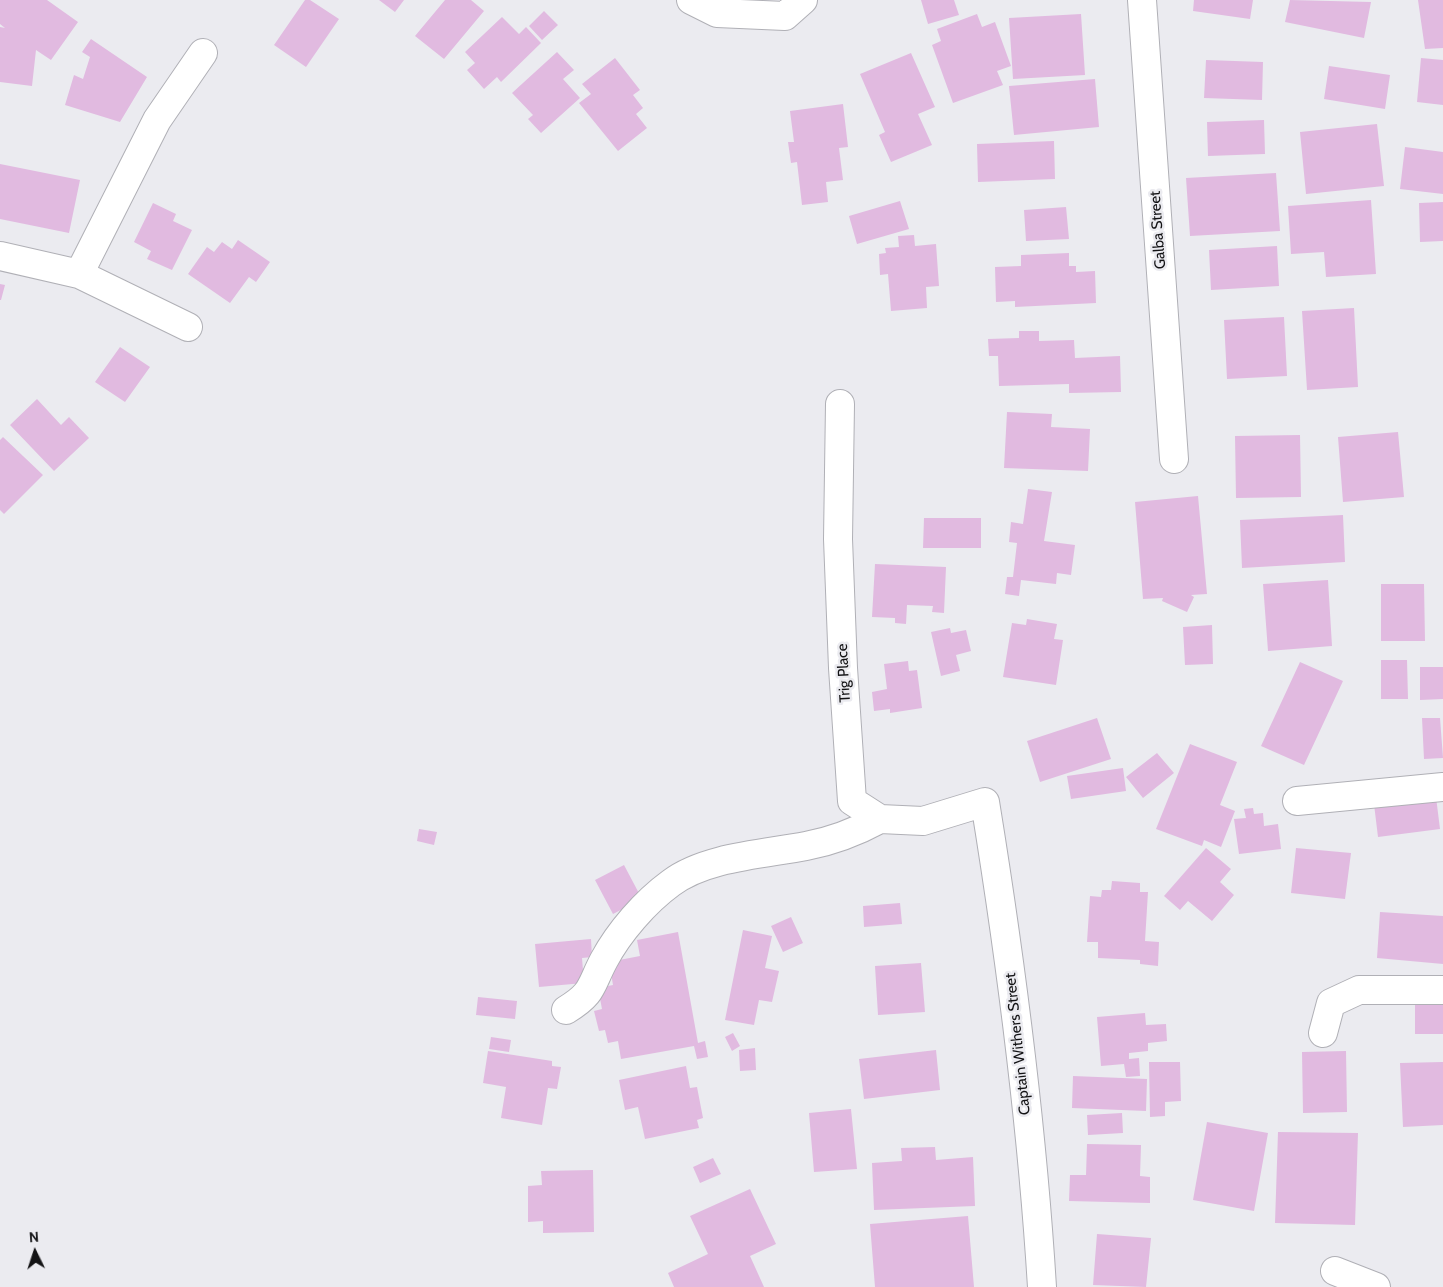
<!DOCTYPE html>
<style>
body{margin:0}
#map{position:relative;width:1443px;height:1287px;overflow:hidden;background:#ebebf0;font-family:Cabin,sans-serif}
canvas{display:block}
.north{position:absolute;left:10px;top:1227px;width:50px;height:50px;-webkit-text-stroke:4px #ebebf0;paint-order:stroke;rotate:356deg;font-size:14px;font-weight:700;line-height:20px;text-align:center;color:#131315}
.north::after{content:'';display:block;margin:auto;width:18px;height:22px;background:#131315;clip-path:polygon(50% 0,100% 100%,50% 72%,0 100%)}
</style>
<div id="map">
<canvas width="1443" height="1287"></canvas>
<div class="north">N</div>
</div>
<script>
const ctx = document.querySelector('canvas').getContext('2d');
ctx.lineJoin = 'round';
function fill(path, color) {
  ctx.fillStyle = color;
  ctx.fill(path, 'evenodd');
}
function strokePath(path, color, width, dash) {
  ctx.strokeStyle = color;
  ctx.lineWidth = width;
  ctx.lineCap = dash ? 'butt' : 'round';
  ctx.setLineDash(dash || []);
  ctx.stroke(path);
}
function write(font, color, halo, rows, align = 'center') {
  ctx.font = font + ' Cabin,sans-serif';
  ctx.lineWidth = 5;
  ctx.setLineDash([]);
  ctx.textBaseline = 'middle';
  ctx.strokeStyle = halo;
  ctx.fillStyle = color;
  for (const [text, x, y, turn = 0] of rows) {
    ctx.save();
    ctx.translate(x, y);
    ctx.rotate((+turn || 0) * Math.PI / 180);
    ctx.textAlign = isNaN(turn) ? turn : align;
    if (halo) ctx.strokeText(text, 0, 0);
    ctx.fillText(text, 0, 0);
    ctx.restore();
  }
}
fill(new Path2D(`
 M 0,0 L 47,0 L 78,22 L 51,60 L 36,50 L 32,86 L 0,82 L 0,27 L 5,28 L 0,24 Z
 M 305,0 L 310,0 L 339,19 L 306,67 L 274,45 Z
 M 379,0 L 404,0 L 395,12 Z
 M 445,0 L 471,0 L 484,11 L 444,59 L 415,36 Z
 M 921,0 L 954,0 L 959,15 L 928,24 Z
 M 1194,0 L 1253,0 L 1250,19 L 1193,11 Z
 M 1290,0 L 1371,2 L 1364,38 L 1285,22 Z
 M 1418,0 L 1443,0 L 1443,48 L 1425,49 Z
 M 544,11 L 558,25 L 542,40 L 529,26 Z
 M 977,14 L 982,27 L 995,22 L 1011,66 L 997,71 L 1003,85 L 953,103 L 932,45 L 941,41 L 937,29 Z
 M 1081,14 L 1085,75 L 1013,79 L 1009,18 Z
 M 502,17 L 519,34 L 526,27 L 541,43 L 501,82 L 497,77 L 484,89 L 467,70 L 475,63 L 465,52 Z
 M 91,39 L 147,77 L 120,122 L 65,105 L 74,75 L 83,79 L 90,57 L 82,52 Z
 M 557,52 L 574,70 L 563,79 L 580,98 L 541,133 L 528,119 L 533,115 L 512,93 Z
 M 911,53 L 935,107 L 918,114 L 932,145 L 891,162 L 879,135 L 885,132 L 860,74 Z
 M 615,58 L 640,90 L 633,95 L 643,108 L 636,114 L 647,128 L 618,151 L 579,103 L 591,94 L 582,84 Z
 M 1421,58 L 1443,60 L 1443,105 L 1417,102 Z
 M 1206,60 L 1263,62 L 1262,100 L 1204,98 Z
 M 1329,66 L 1390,75 L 1385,109 L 1324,99 Z
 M 1095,79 L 1099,127 L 1014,135 L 1009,86 Z
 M 843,104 L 848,147 L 839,148 L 843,180 L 826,182 L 828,202 L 802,205 L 797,162 L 791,163 L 788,142 L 794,142 L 790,111 Z
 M 1264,120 L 1265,154 L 1208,156 L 1207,122 Z
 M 1377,124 L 1384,186 L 1306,194 L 1300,132 Z
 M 1054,141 L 1055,179 L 978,182 L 977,144 Z
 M 1405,147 L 1443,152 L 1443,194 L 1400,189 Z
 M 0,164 L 80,180 L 69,233 L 0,219 Z
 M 1276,173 L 1280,231 L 1190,236 L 1186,178 Z
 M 1371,200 L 1376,274 L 1326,277 L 1324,252 L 1291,254 L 1288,206 Z
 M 900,201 L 909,229 L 857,244 L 849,216 Z
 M 1443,202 L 1443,241 L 1420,242 L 1419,203 Z
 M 153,203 L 176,214 L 173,221 L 192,230 L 172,270 L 147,259 L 151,251 L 134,242 Z
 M 1066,207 L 1069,239 L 1026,241 L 1024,210 Z
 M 914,235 L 915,246 L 936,244 L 939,286 L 926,287 L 927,308 L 891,311 L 888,274 L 880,275 L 879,254 L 886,253 L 885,248 L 899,247 L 898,236 Z
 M 238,240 L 270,262 L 256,282 L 249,277 L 230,303 L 188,274 L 207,247 L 214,252 L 222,242 L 232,249 Z
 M 1277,246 L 1279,286 L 1211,290 L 1209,250 Z
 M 1069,253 L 1069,266 L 1076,266 L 1076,272 L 1095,271 L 1096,303 L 1015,307 L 1015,301 L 996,302 L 995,267 L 1021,266 L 1021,255 Z
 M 0,284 L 5,285 L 1,300 L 0,300 Z
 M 1354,308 L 1358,387 L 1307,390 L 1302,311 Z
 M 1284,317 L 1287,376 L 1227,379 L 1224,320 Z
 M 1019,331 L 1039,331 L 1039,341 L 1074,340 L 1075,358 L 1120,356 L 1121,392 L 1069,393 L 1069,384 L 999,386 L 998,356 L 989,356 L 988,339 L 1019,338 Z
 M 120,347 L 150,367 L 125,402 L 95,382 Z
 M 37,399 L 61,425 L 69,417 L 89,438 L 54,471 L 10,425 Z
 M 1007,412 L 1052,414 L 1051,427 L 1090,429 L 1088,471 L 1004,468 Z
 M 1398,432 L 1404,497 L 1343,502 L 1338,437 Z
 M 1300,435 L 1301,497 L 1236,498 L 1235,436 Z
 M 3,437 L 43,475 L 4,514 L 0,510 L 0,440 Z
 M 1028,489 L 1052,492 L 1044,541 L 1075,545 L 1071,575 L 1057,573 L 1056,584 L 1021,580 L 1019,596 L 1005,594 L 1007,577 L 1013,577 L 1017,543 L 1009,542 L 1011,522 L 1023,524 Z
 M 1198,496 L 1207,594 L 1191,595 L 1194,597 L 1187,612 L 1162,601 L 1163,598 L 1143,599 L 1135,502 Z
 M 1343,515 L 1345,562 L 1242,568 L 1240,520 Z
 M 924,518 L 981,518 L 981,548 L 923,548 Z
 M 875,564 L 946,567 L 944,613 L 932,612 L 933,606 L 907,605 L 906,624 L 895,623 L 895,618 L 872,617 Z
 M 1328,580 L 1332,646 L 1268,651 L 1263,584 Z
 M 1381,584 L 1424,584 L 1425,641 L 1381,641 Z
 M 1027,619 L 1057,624 L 1054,639 L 1063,640 L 1056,685 L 1003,677 L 1012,623 L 1026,625 Z
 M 1212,625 L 1213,664 L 1185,665 L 1183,627 Z
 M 950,628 L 951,633 L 966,630 L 971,651 L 956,655 L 960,671 L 941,676 L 931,632 Z
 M 1381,660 L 1407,660 L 1408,699 L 1381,699 Z
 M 908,661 L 909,671 L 917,670 L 922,708 L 890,713 L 890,709 L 874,711 L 872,692 L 887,689 L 884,664 Z
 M 1300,662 L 1343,681 L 1304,765 L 1261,746 Z
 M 1420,667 L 1443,667 L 1443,699 L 1420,700 Z
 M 1097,718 L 1111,759 L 1040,782 L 1027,741 Z
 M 1422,718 L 1440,718 L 1443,758 L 1424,759 Z
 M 1190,744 L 1237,762 L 1220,805 L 1235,811 L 1221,847 L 1204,840 L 1202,846 L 1156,829 Z
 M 1157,753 L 1174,773 L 1143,798 L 1126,777 Z
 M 1123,768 L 1126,791 L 1071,799 L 1067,776 Z
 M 1435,789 L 1440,829 L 1378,837 L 1373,796 Z
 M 1253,808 L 1254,814 L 1263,813 L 1264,826 L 1278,824 L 1281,849 L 1239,854 L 1234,819 L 1246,818 L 1244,809 Z
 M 419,829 L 437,832 L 434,845 L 417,841 Z
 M 1206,848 L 1231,869 L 1220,882 L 1234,895 L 1212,921 L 1188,901 L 1180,910 L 1164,896 Z
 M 1296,848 L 1351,853 L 1345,899 L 1291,893 Z
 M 624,865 L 642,899 L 613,914 L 595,880 Z
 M 1112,881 L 1140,883 L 1140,892 L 1148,892 L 1145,941 L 1159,942 L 1158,966 L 1140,964 L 1140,960 L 1098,958 L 1098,942 L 1087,942 L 1090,896 L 1101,897 L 1102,890 L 1111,890 Z
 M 900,903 L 902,924 L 864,927 L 863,906 Z
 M 1380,912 L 1443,916 L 1443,964 L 1377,958 Z
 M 791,917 L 803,943 L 783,952 L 771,926 Z
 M 743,930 L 772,936 L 765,968 L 779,971 L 772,1002 L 759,1000 L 754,1025 L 725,1020 Z
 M 678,932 L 698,1043 L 705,1041 L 708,1057 L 697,1059 L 694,1046 L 621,1059 L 618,1041 L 608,1043 L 605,1030 L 599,1031 L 594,1011 L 602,1009 L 598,988 L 613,985 L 609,962 L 640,956 L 637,940 Z
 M 591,939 L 592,957 L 582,958 L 584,983 L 539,987 L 535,944 Z
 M 921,963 L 925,1012 L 878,1015 L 875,966 Z
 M 1415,993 L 1443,993 L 1443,1034 L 1415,1034 Z
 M 478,997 L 517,1001 L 515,1019 L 476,1015 Z
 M 1145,1013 L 1146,1025 L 1166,1024 L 1167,1041 L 1148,1043 L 1148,1051 L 1129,1053 L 1129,1059 L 1139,1058 L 1140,1076 L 1126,1077 L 1124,1064 L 1101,1066 L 1097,1017 Z
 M 733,1033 L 740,1046 L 732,1051 L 725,1037 Z
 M 491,1037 L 511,1040 L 509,1052 L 489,1049 Z
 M 755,1048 L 756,1070 L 740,1071 L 739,1050 Z
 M 936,1050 L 940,1090 L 864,1099 L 859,1059 Z
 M 488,1051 L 552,1061 L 552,1066 L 561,1067 L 557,1089 L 548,1088 L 542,1125 L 501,1118 L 506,1087 L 483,1083 Z
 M 1346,1051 L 1347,1112 L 1303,1113 L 1302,1052 Z
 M 1149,1062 L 1180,1062 L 1181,1101 L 1165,1102 L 1165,1116 L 1150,1117 Z
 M 1443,1062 L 1443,1125 L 1403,1127 L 1400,1063 Z
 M 686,1066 L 690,1088 L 697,1087 L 703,1118 L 697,1120 L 699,1128 L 645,1139 L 638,1107 L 625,1110 L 619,1080 Z
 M 1073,1076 L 1147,1079 L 1146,1111 L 1072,1108 Z
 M 851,1109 L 857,1169 L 814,1172 L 809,1113 Z
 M 1122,1113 L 1123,1133 L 1088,1135 L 1087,1115 Z
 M 1207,1122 L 1268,1133 L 1254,1211 L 1193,1200 Z
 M 1278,1132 L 1358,1133 L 1355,1225 L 1275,1223 Z
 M 1087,1144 L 1141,1145 L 1140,1176 L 1150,1177 L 1150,1203 L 1069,1201 L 1070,1175 L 1086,1175 Z
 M 935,1147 L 936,1160 L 973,1157 L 975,1206 L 874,1210 L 872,1163 L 902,1161 L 901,1148 Z
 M 713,1158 L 721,1174 L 700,1183 L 693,1167 Z
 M 593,1170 L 594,1232 L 543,1233 L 543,1221 L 528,1222 L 528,1186 L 542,1185 L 541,1171 Z
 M 750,1189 L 776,1244 L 750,1256 L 764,1287 L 674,1287 L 668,1273 L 708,1254 L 690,1216 Z
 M 968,1216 L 974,1287 L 875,1287 L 870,1224 Z
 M 1097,1234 L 1151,1238 L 1146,1287 L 1093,1285 Z`), '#e1bae0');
const minor = new Path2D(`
 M 691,0 L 717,13 L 785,16 L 803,0
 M 1142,0 L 1174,459
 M 0,256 L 79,274 L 188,327
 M 79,274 L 157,120 L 203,53
 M 840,404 L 838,539 L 843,668 L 852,801 L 880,819 L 923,821 L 985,802 C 1011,962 1032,1125 1042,1287
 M 1297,801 L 1443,787
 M 566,1010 C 594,993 590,986 604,960 C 619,932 645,902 671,883 C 705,857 764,854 806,846 C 833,841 856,832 880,819
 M 1323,1033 L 1331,1003 L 1359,990 L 1443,990
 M 1335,1271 L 1376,1287`);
strokePath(minor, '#b0b0b6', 30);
strokePath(minor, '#fff', 28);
write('15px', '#131315', '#ebebf0', [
 ["Galba Street",1158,230,-94],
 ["Trig Place",844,673,-93],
 ["Captain Withers Street",1018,1044,-96]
]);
</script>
